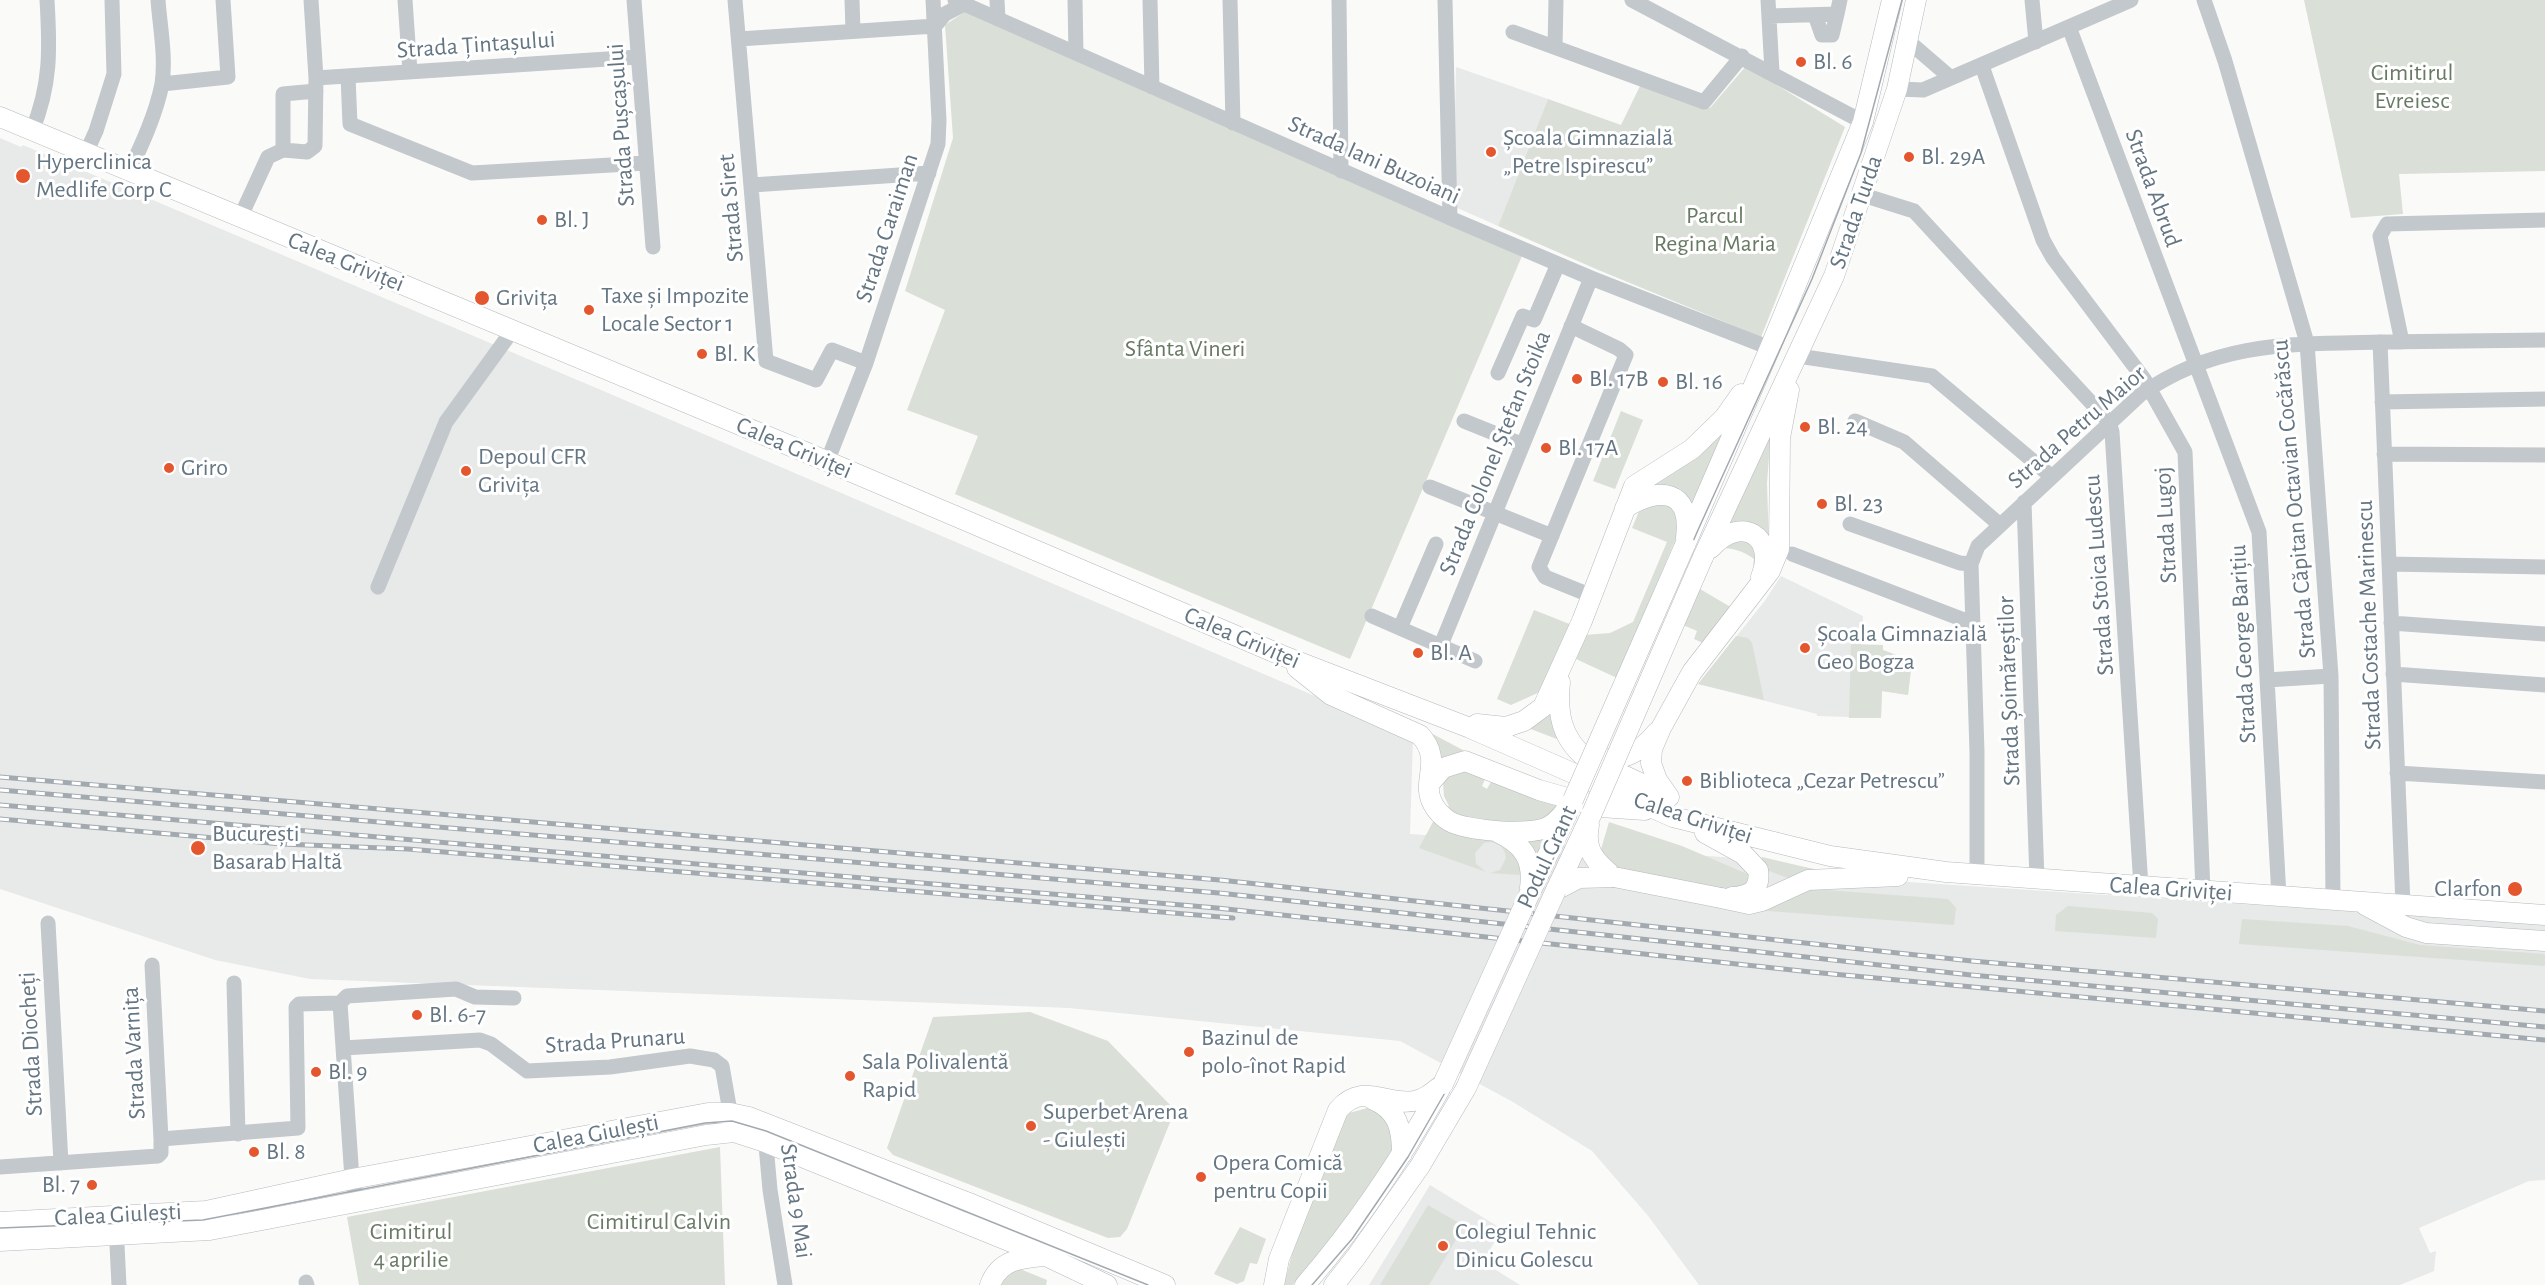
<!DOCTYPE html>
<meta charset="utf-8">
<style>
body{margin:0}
canvas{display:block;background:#fafaf8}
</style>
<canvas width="2545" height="1285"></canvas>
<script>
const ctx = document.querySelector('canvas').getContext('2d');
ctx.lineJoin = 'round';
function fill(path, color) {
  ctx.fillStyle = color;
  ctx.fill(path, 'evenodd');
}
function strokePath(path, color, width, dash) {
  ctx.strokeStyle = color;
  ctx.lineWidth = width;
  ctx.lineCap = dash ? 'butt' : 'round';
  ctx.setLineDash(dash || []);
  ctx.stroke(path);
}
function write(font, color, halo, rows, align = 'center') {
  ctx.font = font + ' "Alegreya Sans",sans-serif';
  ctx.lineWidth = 6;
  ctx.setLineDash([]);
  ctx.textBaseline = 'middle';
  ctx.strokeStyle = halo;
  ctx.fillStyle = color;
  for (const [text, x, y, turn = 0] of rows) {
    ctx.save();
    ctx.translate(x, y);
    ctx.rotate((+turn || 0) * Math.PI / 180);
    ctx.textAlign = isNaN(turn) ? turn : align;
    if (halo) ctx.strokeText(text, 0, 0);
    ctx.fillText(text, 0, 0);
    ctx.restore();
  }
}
fill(new Path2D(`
 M 1456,67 L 1548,99 L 1498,226 L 1453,206 Z
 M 0,138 L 21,147 L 23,145 L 601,390 L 1413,738 L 1410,834 L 1749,859 L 1894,881 L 2545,924 L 2545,1180 L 2529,1181 L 2419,1228 L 2430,1253 L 2436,1251 L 2434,1271 L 2400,1285 L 1699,1285 L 1649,1217 L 1592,1151 L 1513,1102 L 1400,1041 L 1069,1008 L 310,979 L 215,960 L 0,889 Z
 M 1781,576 L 1863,616 L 1862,645 L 1883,645 L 1883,650 L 1912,661 L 1908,695 L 1882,691 L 1881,718 L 1817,716 L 1817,714 L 1698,684 L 1764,602 Z
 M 1430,1185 L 1502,1229 L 1483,1262 L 1520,1285 L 1369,1285 Z`), '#e8e9e9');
fill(new Path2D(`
 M 2304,0 L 2545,0 L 2545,171 L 2399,174 L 2403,214 L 2351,218 Z
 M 966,11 L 1522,256 L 1350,659 L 955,494 L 978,436 L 907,410 L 945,310 L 905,291 L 953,138 L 945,25 Z
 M 1746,66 L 1845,127 L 1761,337 L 1596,269 L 1498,226 L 1548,99 L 1621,125 L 1641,84 L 1710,108 Z
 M 1621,411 L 1643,420 L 1615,489 L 1593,481 Z
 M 1734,414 L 1692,510 L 1641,488 Z
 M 1771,430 L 1767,483 L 1769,548 L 1727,524 Z
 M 1643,502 L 1675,504 L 1679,531 L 1617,678 L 1576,659 L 1585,635 L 1610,633 L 1633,622 L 1667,542 L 1632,528 Z
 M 1732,537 L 1754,543 L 1759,567 L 1753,565 L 1754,559 C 1744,551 1732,548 1720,548 Z
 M 1700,589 L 1734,609 L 1705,644 L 1694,639 L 1697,631 L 1683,625 Z
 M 1534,610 L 1572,625 L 1542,691 L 1511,705 L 1497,699 Z
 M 1736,636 L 1748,638 L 1752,643 L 1764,700 L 1698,684 Z
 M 1851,644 L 1883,645 L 1883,650 L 1912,661 L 1908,695 L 1882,691 L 1881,718 L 1849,718 Z
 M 1551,702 L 1562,741 L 1523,726 Z
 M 1427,731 L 1478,758 L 1442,759 L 1436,740 Z
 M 1459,766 L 1487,775 L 1482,786 L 1487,789 L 1493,778 L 1563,805 L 1540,858 L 1521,875 L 1490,873 L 1500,870 L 1506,858 C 1505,846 1496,840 1484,843 L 1475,853 L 1476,864 L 1486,872 L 1419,848 L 1435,818 L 1449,806 L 1444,796 L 1443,783 Z
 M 1609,822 L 1682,846 L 1752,876 L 1752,879 L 1739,891 L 1614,868 L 1599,856 Z
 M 1762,857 L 1822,871 L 1794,880 L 1766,870 L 1761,862 Z
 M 1798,888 L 1948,899 L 1956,908 L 1954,925 L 1742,909 Z
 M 2068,906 L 2152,913 L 2158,919 L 2156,938 L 2055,931 L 2056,915 Z
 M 2242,919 L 2348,926 L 2420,945 L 2545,954 L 2545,966 L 2239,944 Z
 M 1030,1012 L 1108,1041 L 1175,1110 L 1127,1229 L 1120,1237 L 1108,1238 L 893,1155 L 887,1148 L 933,1017 Z
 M 1371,1107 L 1387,1114 L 1394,1149 L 1322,1252 L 1293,1285 L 1284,1285 L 1292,1254 L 1342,1122 L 1349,1113 Z
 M 720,1147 L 725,1285 L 359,1285 L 347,1217 Z
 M 1428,1205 L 1464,1226 L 1429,1285 L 1380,1285 Z
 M 1240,1227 L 1266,1239 L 1257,1264 L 1250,1263 L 1244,1281 L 1237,1284 L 1214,1274 Z
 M 1020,1269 L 1047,1280 L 1046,1285 L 995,1285 L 1001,1276 Z`), '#dadfd7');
const major = new Path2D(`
 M 0,117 L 805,452 L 1281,655 L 1470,728 L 1673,817 L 1830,856 L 1946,872 L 2545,915
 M 1625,508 C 1659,486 1692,489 1686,538
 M 1685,545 L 1770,348 L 1863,122 L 1892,0
 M 1711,548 C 1741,514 1777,536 1761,577
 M 1703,557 L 1834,276 L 1897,89 L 1916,0
 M 1297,668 L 1331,695 L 1420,735 C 1444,761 1420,781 1433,804 C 1436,810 1443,817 1449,821 C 1466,831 1530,836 1548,827 C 1559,821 1566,811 1573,800
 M 1560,682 C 1557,713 1561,738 1586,758 L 1664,794
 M 1477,724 L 1506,727 L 1524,721 L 1543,707 L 1582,621 L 1634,486 L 1692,449 L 1724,418 L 1741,394
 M 1600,759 C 1626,761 1641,751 1657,732
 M 1430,783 L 1443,768 L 1465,761 L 1539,790 L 1600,807 L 1645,810
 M 1669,797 L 1657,780 L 1651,763 L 1652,749 L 1661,728 L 1692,672 L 1770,571 L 1779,549 L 1780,438 L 1789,390
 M 1589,825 C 1584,850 1595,862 1614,877
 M 1497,832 C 1523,844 1534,859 1530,888
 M 1705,833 L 1743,854 L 1758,870 C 1761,890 1750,896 1732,897
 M 1556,890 L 1592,813
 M 1556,890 L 1579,878 L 1614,877
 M 1528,897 L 1567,814
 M 1721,898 L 1749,904 L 1762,901 L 1808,880 L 1898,876
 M 2365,905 L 2406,927 L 2426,933 L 2545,941
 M 1372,1099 C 1398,1110 1402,1128 1402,1154
 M 0,1222 L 206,1211 L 352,1179 L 708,1113 L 730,1113 L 749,1117 L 969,1203 L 1165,1285
 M 0,1241 L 210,1230 L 706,1135 L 734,1132 L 765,1142 L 1046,1256 L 1107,1285
 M 990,1285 C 999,1260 1020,1258 1044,1256
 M 1274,1285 L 1279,1259 L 1338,1110 C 1363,1081 1386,1106 1414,1101 C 1426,1099 1434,1091 1443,1084
 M 1305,1285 C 1357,1225 1401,1159 1440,1089
 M 1334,1285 L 1356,1257`);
strokePath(major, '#b5babe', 21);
strokePath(new Path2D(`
 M 405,0 L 410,72
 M 634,0 L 653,247
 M 735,0 L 766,361 L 816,380 L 832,350 L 866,363
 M 852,0 L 853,31
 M 955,0 L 1457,221 L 1591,278 L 1770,348
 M 997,0 L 998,19
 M 1075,0 L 1076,53
 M 1150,0 L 1152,87
 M 1230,0 L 1233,123
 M 1339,0 L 1341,171
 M 1445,0 L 1450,218
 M 1632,0 L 1863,122
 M 1768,0 L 1772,72
 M 2032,0 L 2036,42
 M 2204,0 L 2225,61 L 2307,343 L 2331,676 L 2333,900
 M 1815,15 L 1822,35 L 1832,35 L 1837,14
 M 1769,16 L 1837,14 L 1840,0
 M 935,26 L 945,14 L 964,4
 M 2069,27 L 2259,532 L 2279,897
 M 1513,32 L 1704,102 L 1742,56
 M 739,39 L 935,26
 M 1908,41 L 1951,78
 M 1555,47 L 1556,0
 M 1982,66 L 2043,240 L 2053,258 L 2144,379 L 2185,452 L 2203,891
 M 348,76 L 350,124 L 472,173 L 646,163
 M 316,78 L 638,57
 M 162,84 L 228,77 L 223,0
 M 1897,89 L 1923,90 L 2131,0
 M 32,131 C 51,85 50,49 47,0
 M 283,150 L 283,94 L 316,91
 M 86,153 L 96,131 L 114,74 L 112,0
 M 129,172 C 142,144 156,114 162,84 C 166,57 160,27 158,0
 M 752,185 L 929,173
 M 1863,195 L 1914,211 L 2109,422 L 2112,432 L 2141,887
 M 240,218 L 268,157 L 283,150 L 307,152 L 315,146 L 316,78 L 311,0
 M 1571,326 L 1619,349 L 1626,355 L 1539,567 L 1545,577 L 1592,596
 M 2380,342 L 2403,905
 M 2402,342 L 2380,236 L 2387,224 L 2545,220
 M 1798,356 L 1932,376 L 2052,477
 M 1498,373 L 1523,316 L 1534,320 L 1558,264
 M 2382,402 L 2545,399
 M 1464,421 L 1521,444
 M 1855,421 L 1904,442 L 2000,525
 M 2384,454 L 2545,455
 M 827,462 L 866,363 L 938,144 L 939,120 L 933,0
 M 1430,487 L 1552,536
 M 2024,502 L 2037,880
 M 1850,524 L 1960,563 L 1971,564
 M 1792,554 L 1972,623
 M 2389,564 L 2545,567
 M 378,587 L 446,422 L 512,331
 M 1372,616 L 1475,661
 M 2391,623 L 2545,634
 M 1400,628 L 1436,544
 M 1441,645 L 1591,278
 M 2393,674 L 2545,685
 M 2267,680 L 2331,676
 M 2397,773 L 2545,782
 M 1977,875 L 1977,752 L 1971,564 L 1978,546 L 2140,395 C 2216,341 2292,344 2381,342 C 2435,341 2490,341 2545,340
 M 48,923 L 61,1163
 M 152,965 L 161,1139
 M 234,983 L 238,1134
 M 340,1003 L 352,1179 L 357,1201
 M 340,1003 L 347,996 L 456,989 L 475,997 L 514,998
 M 343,1048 L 480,1040 L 491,1044 L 527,1071 L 610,1067 L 690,1056 L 714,1060 L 722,1066 L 732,1123
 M 765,1134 L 770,1190 L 785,1285
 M 0,1167 L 158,1156 L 161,1153 L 161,1139 L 298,1128 L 296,1007 L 299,1004 L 340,1003
 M 116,1225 L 119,1285
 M 306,1282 L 307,1285`), '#c3c8cc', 15);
strokePath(major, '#fff', 20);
strokePath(new Path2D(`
 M 0,1228 L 203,1220 L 705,1123 L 732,1121 L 766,1131 L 1148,1285
 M 1312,1285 L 1352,1239 L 1408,1157 L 1450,1084 L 1566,831 L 1698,530 L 1812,279 L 1861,153 L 1902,0`), '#a2aab0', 1.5);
const rail = new Path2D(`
 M 0,777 L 1220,880 L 1972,961 L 2545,1011
 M 0,790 L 1219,893 L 1971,975 L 2545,1027
 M 0,805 L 1217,908 L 1811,972 L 2545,1040
 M 0,819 L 282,844 L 408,849 L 1233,918`);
strokePath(rail, '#a2aab0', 5);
strokePath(rail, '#fff', 3, [9]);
const majorBridge = new Path2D(`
 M 1573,800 L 1685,545
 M 1592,813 L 1703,557
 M 1614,877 L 1721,898
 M 1443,1084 L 1528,897
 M 1356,1257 L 1420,1166 L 1466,1088 L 1556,890`);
strokePath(majorBridge, '#b5babe', 21, []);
strokePath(majorBridge, '#fff', 20);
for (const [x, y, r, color] of [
 [1801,62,6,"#e4572e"],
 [1491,152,6,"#e4572e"],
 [1909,157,6,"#e4572e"],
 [23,176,8,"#e4572e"],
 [542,220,6,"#e4572e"],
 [482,298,8,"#e4572e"],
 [589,310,6,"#e4572e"],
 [702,354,6,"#e4572e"],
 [1577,379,6,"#e4572e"],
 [1663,382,6,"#e4572e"],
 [1805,427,6,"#e4572e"],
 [1546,448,6,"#e4572e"],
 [169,468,6,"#e4572e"],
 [466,471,6,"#e4572e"],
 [1822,504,6,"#e4572e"],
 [1805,648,6,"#e4572e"],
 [1418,653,6,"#e4572e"],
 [1687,781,6,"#e4572e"],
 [198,848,8,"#e4572e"],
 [2515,889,8,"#e4572e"],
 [417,1015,6,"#e4572e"],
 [1189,1052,6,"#e4572e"],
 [316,1072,6,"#e4572e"],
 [850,1076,6,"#e4572e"],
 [1031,1126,6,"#e4572e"],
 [254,1152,6,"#e4572e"],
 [1201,1177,6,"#e4572e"],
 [92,1185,6,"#e4572e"],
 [1443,1246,6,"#e4572e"]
]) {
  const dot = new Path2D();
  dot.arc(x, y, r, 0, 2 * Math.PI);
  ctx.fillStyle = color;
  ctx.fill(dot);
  strokePath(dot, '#fff', 2);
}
write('24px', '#657683', '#fff', [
 ["Strada Țintașului",476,45,-4],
 ["Strada Pușcașului",621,125,-94],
 ["Strada Iani Buzoiani",1374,160,24],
 ["Strada Abrud",2153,188,70],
 ["Strada Siret",731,208,-95],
 ["Strada Turda",1856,212,-71],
 ["Strada Caraiman",887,228,-72],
 ["Calea Griviței",346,262,22],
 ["Strada Petru Maior",2077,427,-41],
 ["Calea Griviței",794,448,23],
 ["Strada Colonel Ștefan Stoika",1495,453,-68],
 ["Strada Căpitan Octavian Cocărăscu",2294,499,-95],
 ["Strada Lugoj",2166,525,-93],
 ["Strada Stoica Ludescu",2099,575,-94],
 ["Strada Costache Marinescu",2369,625,-92],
 ["Calea Griviței",1242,638,23],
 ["Strada George Barițiu",2243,644,-93],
 ["Strada Șoimăreștilor",2009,691,-92],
 ["Calea Griviței",1693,818,18],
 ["Podul Grant",1547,857,-65],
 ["Calea Griviței",2171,889,4],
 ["Strada Prunaru",615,1041,-4],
 ["Strada Diocheți",31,1044,-93],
 ["Strada Varnița",134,1053,-93],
 ["Calea Giulești",596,1134,-11],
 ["Strada 9 Mai",796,1201,82],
 ["Calea Giulești",118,1215,-3]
]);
write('24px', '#657683', '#fff', [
 ["Bl. 6",1813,62],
 ["Școala Gimnazială",1503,138],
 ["„Petre Ispirescu”",1503,166],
 ["Bl. 29A",1921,157],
 ["Hyperclinica",36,162],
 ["Medlife Corp C",36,190],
 ["Bl. J",554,220],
 ["Taxe și Impozite",601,296],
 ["Locale Sector 1",601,324],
 ["Grivița",496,298],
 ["Bl. K",714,354],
 ["Bl. 17B",1589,379],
 ["Bl. 16",1675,382],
 ["Bl. 24",1817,427],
 ["Bl. 17A",1558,448],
 ["Depoul CFR",478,457],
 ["Grivița",478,485],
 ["Griro",181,468],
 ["Bl. 23",1834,504],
 ["Școala Gimnazială",1817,634],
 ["Geo Bogza",1817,662],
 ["Bl. A",1430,653],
 ["Biblioteca „Cezar Petrescu”",1699,781],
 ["București",212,834],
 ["Basarab Haltă",212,862],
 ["Clarfon",2502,889,"right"],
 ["Bl. 6-7",429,1015],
 ["Bazinul de",1201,1038],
 ["polo-înot Rapid",1201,1066],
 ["Sala Polivalentă",862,1062],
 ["Rapid",862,1090],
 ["Bl. 9",328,1072],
 ["Superbet Arena",1043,1112],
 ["- Giulești",1043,1140],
 ["Bl. 8",266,1152],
 ["Opera Comică",1213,1163],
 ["pentru Copii",1213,1191],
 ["Bl. 7",80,1185,"right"],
 ["Colegiul Tehnic",1455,1232],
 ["Dinicu Golescu",1455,1260]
], 'left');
write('24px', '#687a64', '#fff', [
 ["Cimitirul",2412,73],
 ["Evreiesc",2412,101],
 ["Parcul",1715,216],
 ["Regina Maria",1715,244],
 ["Sfânta Vineri",1185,349],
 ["Cimitirul Calvin",659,1222],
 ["Cimitirul",411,1232],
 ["4 aprilie",411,1260]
]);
</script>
